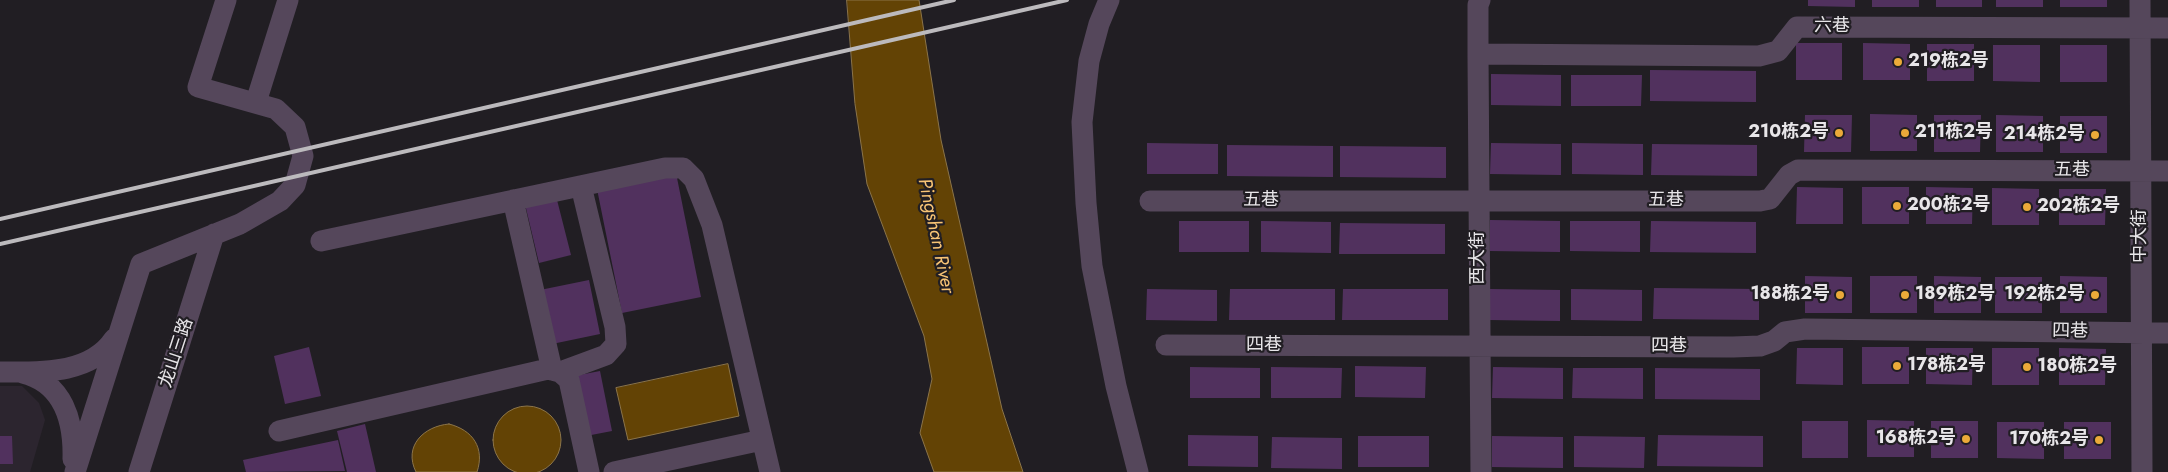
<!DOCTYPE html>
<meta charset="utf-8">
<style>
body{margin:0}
canvas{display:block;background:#211e23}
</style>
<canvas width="2168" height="472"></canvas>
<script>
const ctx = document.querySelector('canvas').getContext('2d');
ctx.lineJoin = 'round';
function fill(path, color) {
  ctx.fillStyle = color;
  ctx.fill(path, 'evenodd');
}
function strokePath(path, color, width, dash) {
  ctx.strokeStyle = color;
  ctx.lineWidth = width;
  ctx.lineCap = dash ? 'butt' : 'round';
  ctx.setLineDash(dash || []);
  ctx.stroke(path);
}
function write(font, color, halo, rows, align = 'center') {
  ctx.font = font + ' Jost,"Noto Sans SC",sans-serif';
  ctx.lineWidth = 4.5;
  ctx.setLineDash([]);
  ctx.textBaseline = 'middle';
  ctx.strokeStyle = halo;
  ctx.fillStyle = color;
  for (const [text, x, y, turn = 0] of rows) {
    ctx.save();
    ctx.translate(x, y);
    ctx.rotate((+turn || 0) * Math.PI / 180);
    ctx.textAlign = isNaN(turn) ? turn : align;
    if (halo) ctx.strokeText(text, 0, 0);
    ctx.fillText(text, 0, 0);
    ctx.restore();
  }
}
fill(new Path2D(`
 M 0,386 L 22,386 L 39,403 L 45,420 L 30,472 L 0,472 Z`), '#2c252f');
const water = new Path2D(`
 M 847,0 L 919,0 L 941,140 L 1002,409 L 1023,472 L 934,472 L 920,433 L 932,379 L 924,336 L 867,184 L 855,104 Z
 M 728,364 L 739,416 L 628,440 L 616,388 Z
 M493 440a34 34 0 1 1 68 0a34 34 0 1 1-68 0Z
 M 449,424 C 473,430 485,448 477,472 L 416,472 C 403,446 424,426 449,424 Z`);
fill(water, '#634305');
strokePath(water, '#8b7449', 1);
fill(new Path2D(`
 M 1808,0 L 1855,0 L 1855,7 L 1808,6 Z
 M 1872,0 L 1919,0 L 1919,7 L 1872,7 Z
 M 1936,0 L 1982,0 L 1982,7 L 1936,7 Z
 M 1996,0 L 2043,0 L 2043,7 L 1996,7 Z
 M 2060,0 L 2107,0 L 2107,7 L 2060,7 Z
 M 1796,43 L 1842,43 L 1842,80 L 1796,80 Z
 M 1863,43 L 1910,44 L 1910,80 L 1863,80 Z
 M 1927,44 L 1974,44 L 1974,81 L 1927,81 Z
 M 1993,45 L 2040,45 L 2040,82 L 1993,81 Z
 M 2060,45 L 2107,45 L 2107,82 L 2060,82 Z
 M 1650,70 L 1756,71 L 1756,102 L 1650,101 Z
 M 1491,74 L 1561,75 L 1561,106 L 1491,105 Z
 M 1571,75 L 1642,75 L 1641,106 L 1571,106 Z
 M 1870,114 L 1917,115 L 1917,151 L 1870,151 Z
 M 1805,115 L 1852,115 L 1851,152 L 1804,152 Z
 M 1934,115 L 1981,115 L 1980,152 L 1934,152 Z
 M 1996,115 L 2043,116 L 2043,152 L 1996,152 Z
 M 2060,116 L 2107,116 L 2107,153 L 2060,153 Z
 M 1147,143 L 1218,144 L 1218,174 L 1147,174 Z
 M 1491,143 L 1561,144 L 1561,175 L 1490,174 Z
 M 1572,143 L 1643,144 L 1643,175 L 1572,174 Z
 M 1652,144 L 1757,145 L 1757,176 L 1651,175 Z
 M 1227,145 L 1333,146 L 1333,177 L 1227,176 Z
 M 1340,146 L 1446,147 L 1446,178 L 1340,177 Z
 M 676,173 L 701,297 L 622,313 L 597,189 Z
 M 1797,187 L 1843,188 L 1843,224 L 1796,224 Z
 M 1862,187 L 1909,187 L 1909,224 L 1862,224 Z
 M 1926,187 L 1973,188 L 1972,224 L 1926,224 Z
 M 1992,188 L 2039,189 L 2039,225 L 1992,225 Z
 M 2059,189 L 2106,189 L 2105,225 L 2059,225 Z
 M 556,196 L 571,255 L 539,263 L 525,204 Z
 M 1490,220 L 1560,221 L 1560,252 L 1490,251 Z
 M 1179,221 L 1249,221 L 1249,252 L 1179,252 Z
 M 1261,221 L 1331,222 L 1331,253 L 1261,252 Z
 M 1570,221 L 1640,221 L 1640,252 L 1570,251 Z
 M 1651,221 L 1756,222 L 1756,253 L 1650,252 Z
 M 1340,223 L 1445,224 L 1445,254 L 1339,254 Z
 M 1805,276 L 1852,277 L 1852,313 L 1805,313 Z
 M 1870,276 L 1917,276 L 1917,313 L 1870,313 Z
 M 1934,276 L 1981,277 L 1981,313 L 1934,313 Z
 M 2060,276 L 2107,277 L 2107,313 L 2060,313 Z
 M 1995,277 L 2042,277 L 2042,313 L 1995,313 Z
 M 589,280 L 600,334 L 552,344 L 540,290 Z
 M 1654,288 L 1759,289 L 1759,320 L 1653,319 Z
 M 1147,289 L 1217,290 L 1217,321 L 1146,320 Z
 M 1230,289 L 1335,289 L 1335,320 L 1229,320 Z
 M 1343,289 L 1448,289 L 1448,320 L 1342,320 Z
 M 1490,289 L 1560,290 L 1560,321 L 1489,320 Z
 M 1571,289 L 1642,290 L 1642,321 L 1571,320 Z
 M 309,347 L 321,396 L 285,404 L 274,356 Z
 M 1862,347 L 1909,347 L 1909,384 L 1862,384 Z
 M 1797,348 L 1843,348 L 1843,385 L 1796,384 Z
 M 1926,348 L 1973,348 L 1972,385 L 1926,384 Z
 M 1992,348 L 2039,348 L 2039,385 L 1992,385 Z
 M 2059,348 L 2106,349 L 2105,385 L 2059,385 Z
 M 1355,366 L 1426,367 L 1425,398 L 1355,397 Z
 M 1190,367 L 1260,368 L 1260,398 L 1190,398 Z
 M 1271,367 L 1342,368 L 1341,398 L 1271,398 Z
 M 1493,367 L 1563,368 L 1563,399 L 1492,398 Z
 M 1573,368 L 1643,368 L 1643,399 L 1572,398 Z
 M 1655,368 L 1760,369 L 1760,400 L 1655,399 Z
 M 600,371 L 612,431 L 586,436 L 574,376 Z
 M 1867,420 L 1914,421 L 1914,457 L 1867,457 Z
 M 1802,421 L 1848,421 L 1848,458 L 1802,458 Z
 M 1931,421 L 1978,421 L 1978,458 L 1931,458 Z
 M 1997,422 L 2044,422 L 2044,459 L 1997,458 Z
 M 2064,422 L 2111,422 L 2111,459 L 2064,459 Z
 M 365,424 L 376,472 L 347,472 L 337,431 Z
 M 1188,435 L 1258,436 L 1258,467 L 1188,466 Z
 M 1658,435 L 1763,436 L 1763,467 L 1657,466 Z
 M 0,436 L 12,436 L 13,464 L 0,464 Z
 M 1358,436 L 1429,436 L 1429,467 L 1358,467 Z
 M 1492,436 L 1563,437 L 1563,468 L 1492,467 Z
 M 1574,436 L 1645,437 L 1644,468 L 1574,467 Z
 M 1272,437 L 1342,438 L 1342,469 L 1271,468 Z
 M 338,440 L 345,471 L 246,472 L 243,460 Z`), '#51315e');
strokePath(new Path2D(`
 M 1109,0 L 1099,24 L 1089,61 L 1082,122 L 1086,203 L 1092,266 L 1116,386 L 1138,472
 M 1480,0 L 1478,5 L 1478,54 L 1481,472
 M 2140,0 L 2142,472
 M 1478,54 L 1759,56 L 1778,51 L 1797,27 L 2168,28
 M 256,102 L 288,0
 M 513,200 L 552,370
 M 1150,201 L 1760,201 L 1770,199 L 1789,175 L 1798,170 L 2168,171
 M 321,241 L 665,168 L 683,168 L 694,179 L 712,225 L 770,472
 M 1166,345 L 1733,347 L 1760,346 L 1774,341 L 1785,332 L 1805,329 L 2168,333
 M 0,372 C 39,372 90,375 114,339
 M 560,372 L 606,355 L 616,344 L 615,327 L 581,186
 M 23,373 C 63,383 74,421 73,459
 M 279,431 L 548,369 L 560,372 L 569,380 L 589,472
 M 75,472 L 141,264 L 240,224 L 280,201 L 295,185 L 303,156 L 295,127 L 276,109 L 198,87 L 226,0
 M 139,472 L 214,234
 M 614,472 L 762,440`), '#55475b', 21);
strokePath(new Path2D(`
 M 0,219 L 954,0
 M 0,244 L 1067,0`), '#bcbabd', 4);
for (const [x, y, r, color] of [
 [1898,62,5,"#ebaa39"],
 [1839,133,5,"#ebaa39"],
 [1905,133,5,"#ebaa39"],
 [2095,135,5,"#ebaa39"],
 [1897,206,5,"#ebaa39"],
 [2027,207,5,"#ebaa39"],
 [1840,295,5,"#ebaa39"],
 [1905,295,5,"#ebaa39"],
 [2095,295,5,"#ebaa39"],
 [1897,366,5,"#ebaa39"],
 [2027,367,5,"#ebaa39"],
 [1966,439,5,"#ebaa39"],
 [2099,440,5,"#ebaa39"]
]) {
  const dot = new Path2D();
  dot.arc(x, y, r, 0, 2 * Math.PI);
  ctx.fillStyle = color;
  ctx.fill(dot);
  strokePath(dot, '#211e23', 2);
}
write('18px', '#e8e6e9', '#211e23', [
 ["六巷",1832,27],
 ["五巷",2072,171],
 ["五巷",1261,201],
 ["五巷",1666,201],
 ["中大街",2141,236,-90],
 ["西大街",1479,258,-90],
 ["四巷",2070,332,1],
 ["四巷",1264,346],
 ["四巷",1669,347],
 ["龙山三路",177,353,-72]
]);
write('bold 18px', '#e8e6e9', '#211e23', [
 ["219栋2号",1908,62],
 ["210栋2号",1829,133,"right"],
 ["211栋2号",1915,133],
 ["214栋2号",2085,135,"right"],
 ["200栋2号",1907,206],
 ["202栋2号",2037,207],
 ["188栋2号",1830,295,"right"],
 ["189栋2号",1915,295],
 ["192栋2号",2085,295,"right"],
 ["178栋2号",1907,366],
 ["180栋2号",2037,367],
 ["168栋2号",1956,439,"right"],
 ["170栋2号",2089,440,"right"]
], 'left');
write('italic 19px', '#f8c475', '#211e23', [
 ["Pingshan River",935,236,78]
]);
</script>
